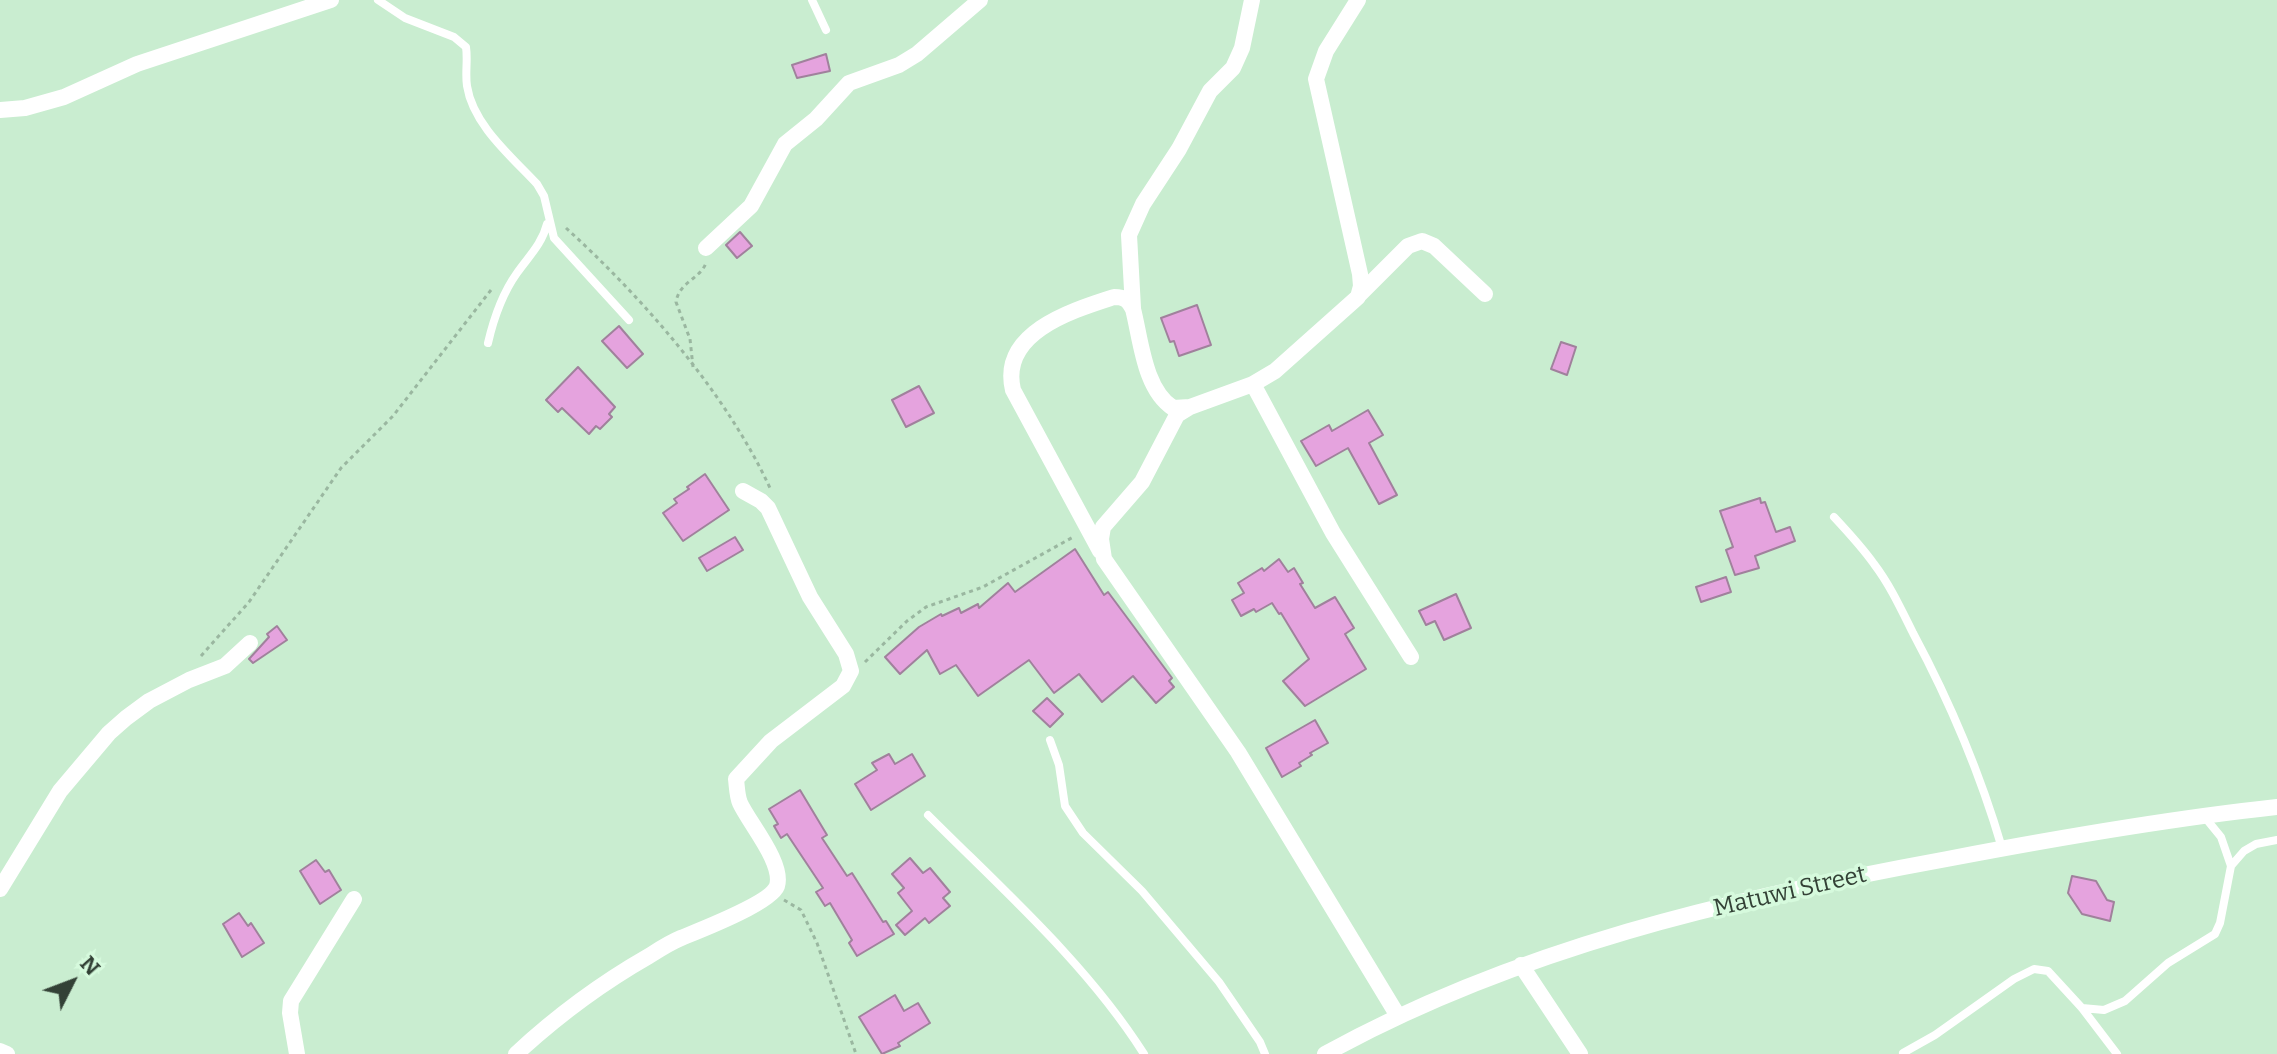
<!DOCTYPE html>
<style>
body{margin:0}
#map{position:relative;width:2277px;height:1054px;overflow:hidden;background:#c9edd0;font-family:Bitter,serif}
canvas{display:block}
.north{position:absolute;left:32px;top:942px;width:80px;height:80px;-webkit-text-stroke:6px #d6fadd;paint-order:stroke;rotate:48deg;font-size:22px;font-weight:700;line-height:32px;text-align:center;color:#334136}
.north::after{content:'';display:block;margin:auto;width:28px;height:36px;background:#334136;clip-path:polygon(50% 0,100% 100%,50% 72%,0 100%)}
</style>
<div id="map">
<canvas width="2277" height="1054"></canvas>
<div class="north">N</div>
</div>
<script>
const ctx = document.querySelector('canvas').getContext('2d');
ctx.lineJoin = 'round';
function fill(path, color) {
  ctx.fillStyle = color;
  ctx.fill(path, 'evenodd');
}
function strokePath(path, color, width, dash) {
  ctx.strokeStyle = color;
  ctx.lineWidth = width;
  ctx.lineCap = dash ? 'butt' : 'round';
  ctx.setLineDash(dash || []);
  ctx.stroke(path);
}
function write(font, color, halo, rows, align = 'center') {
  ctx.font = font + ' Bitter,serif';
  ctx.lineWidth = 7;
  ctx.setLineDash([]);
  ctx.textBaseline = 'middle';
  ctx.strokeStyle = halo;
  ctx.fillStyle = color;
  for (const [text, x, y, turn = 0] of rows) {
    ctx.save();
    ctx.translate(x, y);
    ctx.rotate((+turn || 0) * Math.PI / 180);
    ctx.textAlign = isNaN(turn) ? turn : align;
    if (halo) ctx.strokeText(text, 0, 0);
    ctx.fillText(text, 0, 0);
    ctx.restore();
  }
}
const building = new Path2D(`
 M 826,54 L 830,71 L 797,78 L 792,65 Z
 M 740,232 L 752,246 L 737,258 L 726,245 Z
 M 1197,305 L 1211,345 L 1179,356 L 1174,341 L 1170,342 L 1161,318 Z
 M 619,326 L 643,354 L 627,368 L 602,341 Z
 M 1561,342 L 1576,347 L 1567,375 L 1551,369 Z
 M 578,367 L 615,407 L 609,414 L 612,417 L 600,429 L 596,426 L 589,434 L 562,408 L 558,412 L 546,400 Z
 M 919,386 L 934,413 L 906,427 L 892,400 Z
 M 1368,410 L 1383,435 L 1369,443 L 1397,495 L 1379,504 L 1348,448 L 1316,466 L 1301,441 L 1329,425 L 1332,431 Z
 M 705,474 L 729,510 L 683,541 L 663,513 L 677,503 L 674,499 L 689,489 L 687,487 Z
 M 1760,498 L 1761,503 L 1765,502 L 1776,532 L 1790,527 L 1795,541 L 1755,556 L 1759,568 L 1735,575 L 1726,550 L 1733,547 L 1720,511 Z
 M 735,537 L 743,550 L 707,571 L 699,558 Z
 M 1075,549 L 1104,595 L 1108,592 L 1172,678 L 1169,681 L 1174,687 L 1156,703 L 1133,676 L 1102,702 L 1079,674 L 1054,693 L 1029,660 L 978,696 L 956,665 L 940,674 L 927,650 L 900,674 L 885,657 L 919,627 L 941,614 L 942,616 L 959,608 L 961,613 L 978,604 L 979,608 L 1008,583 L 1015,592 Z
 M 1279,559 L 1288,572 L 1294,568 L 1303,583 L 1300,584 L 1315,608 L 1335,597 L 1354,628 L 1345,634 L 1366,669 L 1305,706 L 1283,681 L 1309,659 L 1281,613 L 1279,614 L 1272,603 L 1256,612 L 1254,609 L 1241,616 L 1232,600 L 1244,593 L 1238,583 L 1262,568 L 1264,571 Z
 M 1726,577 L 1731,592 L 1701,602 L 1696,587 Z
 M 1456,594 L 1471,628 L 1444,640 L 1435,621 L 1426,625 L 1419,611 Z
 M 277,626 L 287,640 L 253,663 L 249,659 L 269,637 L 267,634 Z
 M 1047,698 L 1063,714 L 1050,727 L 1033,711 Z
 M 1315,720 L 1328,743 L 1310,753 L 1312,755 L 1299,763 L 1301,766 L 1282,777 L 1266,748 Z
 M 889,754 L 895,764 L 912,754 L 925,776 L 871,810 L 855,784 L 877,770 L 872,763 Z
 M 800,790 L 827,835 L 822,838 L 847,876 L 852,873 L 883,922 L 886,921 L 894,934 L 857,956 L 849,943 L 852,940 L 830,903 L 825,906 L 816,892 L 823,888 L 787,834 L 781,838 L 774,826 L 778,824 L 769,809 Z
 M 910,858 L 923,873 L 930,868 L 950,892 L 943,898 L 950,906 L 929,923 L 925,918 L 905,935 L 896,925 L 912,911 L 898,893 L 904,888 L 892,874 Z
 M 316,860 L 325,872 L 329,870 L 341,890 L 320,904 L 300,871 Z
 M 2072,876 L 2096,881 L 2107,900 L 2114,902 L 2110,921 L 2082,914 L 2068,893 Z
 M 239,913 L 248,926 L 251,923 L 264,943 L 242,957 L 223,924 Z
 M 895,995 L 904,1011 L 918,1003 L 930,1023 L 898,1043 L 900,1046 L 882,1054 L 859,1017 Z`);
fill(building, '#e5a3de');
strokePath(building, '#a0819c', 2);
strokePath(new Path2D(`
 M 566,228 C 643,298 726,393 770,488
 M 693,367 L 690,339 L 676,302 C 679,282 700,279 706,263
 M 201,656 L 249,602 L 341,468 L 393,416 L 491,290
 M 865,662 L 907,621 L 926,607 L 983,587 L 1075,536
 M 784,900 L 801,910 L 817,943 L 856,1054`), '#9ab7a0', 3, [4, 4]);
strokePath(new Path2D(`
 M 378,0 L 405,18 L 454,37 L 466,47 C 468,60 465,73 467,86 C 473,125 512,157 537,184 L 544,196 L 554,238 L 629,320
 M 812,0 L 826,30
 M 488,343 C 494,317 502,294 517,273 C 529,256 542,244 547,224
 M 1834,517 C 1848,532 1862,547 1874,564 C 1890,585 1901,609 1913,633 C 1950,702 1980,773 2002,848
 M 1050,740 L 1059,765 L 1065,806 L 1083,833 L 1142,891 L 1219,982 L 1260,1042 L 1265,1054
 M 928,815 C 1003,890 1087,964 1144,1054
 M 2203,815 L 2221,837 L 2231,866
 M 2082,1008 L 2104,1010 L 2125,1001 L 2168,963 L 2215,934 L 2220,923 L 2231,866 L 2244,851 L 2256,844 L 2277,840
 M 1903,1053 L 1935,1035 L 2014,979 L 2034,969 L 2048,971 L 2082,1008 L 2117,1054`), '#fff', 8);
strokePath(new Path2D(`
 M 1358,0 L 1326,51 L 1316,79 L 1360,274 L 1361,286 L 1358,297 L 1275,371 L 1253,384 L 1190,407 L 1177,415 L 1142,482 L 1103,527 L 1101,539 L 1104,559 L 1238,752 L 1398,1016
 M 0,110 L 25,108 L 64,97 L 137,64 L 331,0
 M 706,248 L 751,206 L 785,144 L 816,119 L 849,83 L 899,65 L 917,54 L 980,0
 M 1359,295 L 1408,246 L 1422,241 L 1434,246 L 1485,294
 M 1133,308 L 1129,235 L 1143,204 L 1179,149 L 1210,91 L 1233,68 L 1242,48 L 1252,0
 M 1253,384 L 1333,533 L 1411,657
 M 1100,551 L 1013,390 C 999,332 1074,310 1114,297 C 1125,297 1128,300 1133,309 C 1141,340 1144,389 1173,408 L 1190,407
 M 0,889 L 60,791 L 109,733 L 126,718 L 149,701 L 189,680 L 225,666 L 250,643
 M 1521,965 L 1580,1054
 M 0,1051 L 7,1054
 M 297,1054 L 290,1013 L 291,1001 L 354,899
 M 516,1054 C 557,1016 600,984 649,956 C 660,949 669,943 681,938 C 698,931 771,903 777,886 C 784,863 749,823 740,803 C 737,796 737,787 736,779 L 771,741 L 843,686 L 851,671 L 846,654 L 810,597 L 768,508 L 761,501 L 743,491
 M 1325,1054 C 1517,948 1733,898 1947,859 C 2057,838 2166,819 2277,807`), '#fff', 16);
write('24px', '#334136', '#d6fadd', [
 ["Matuwi Street",1790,892,-13]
]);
</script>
